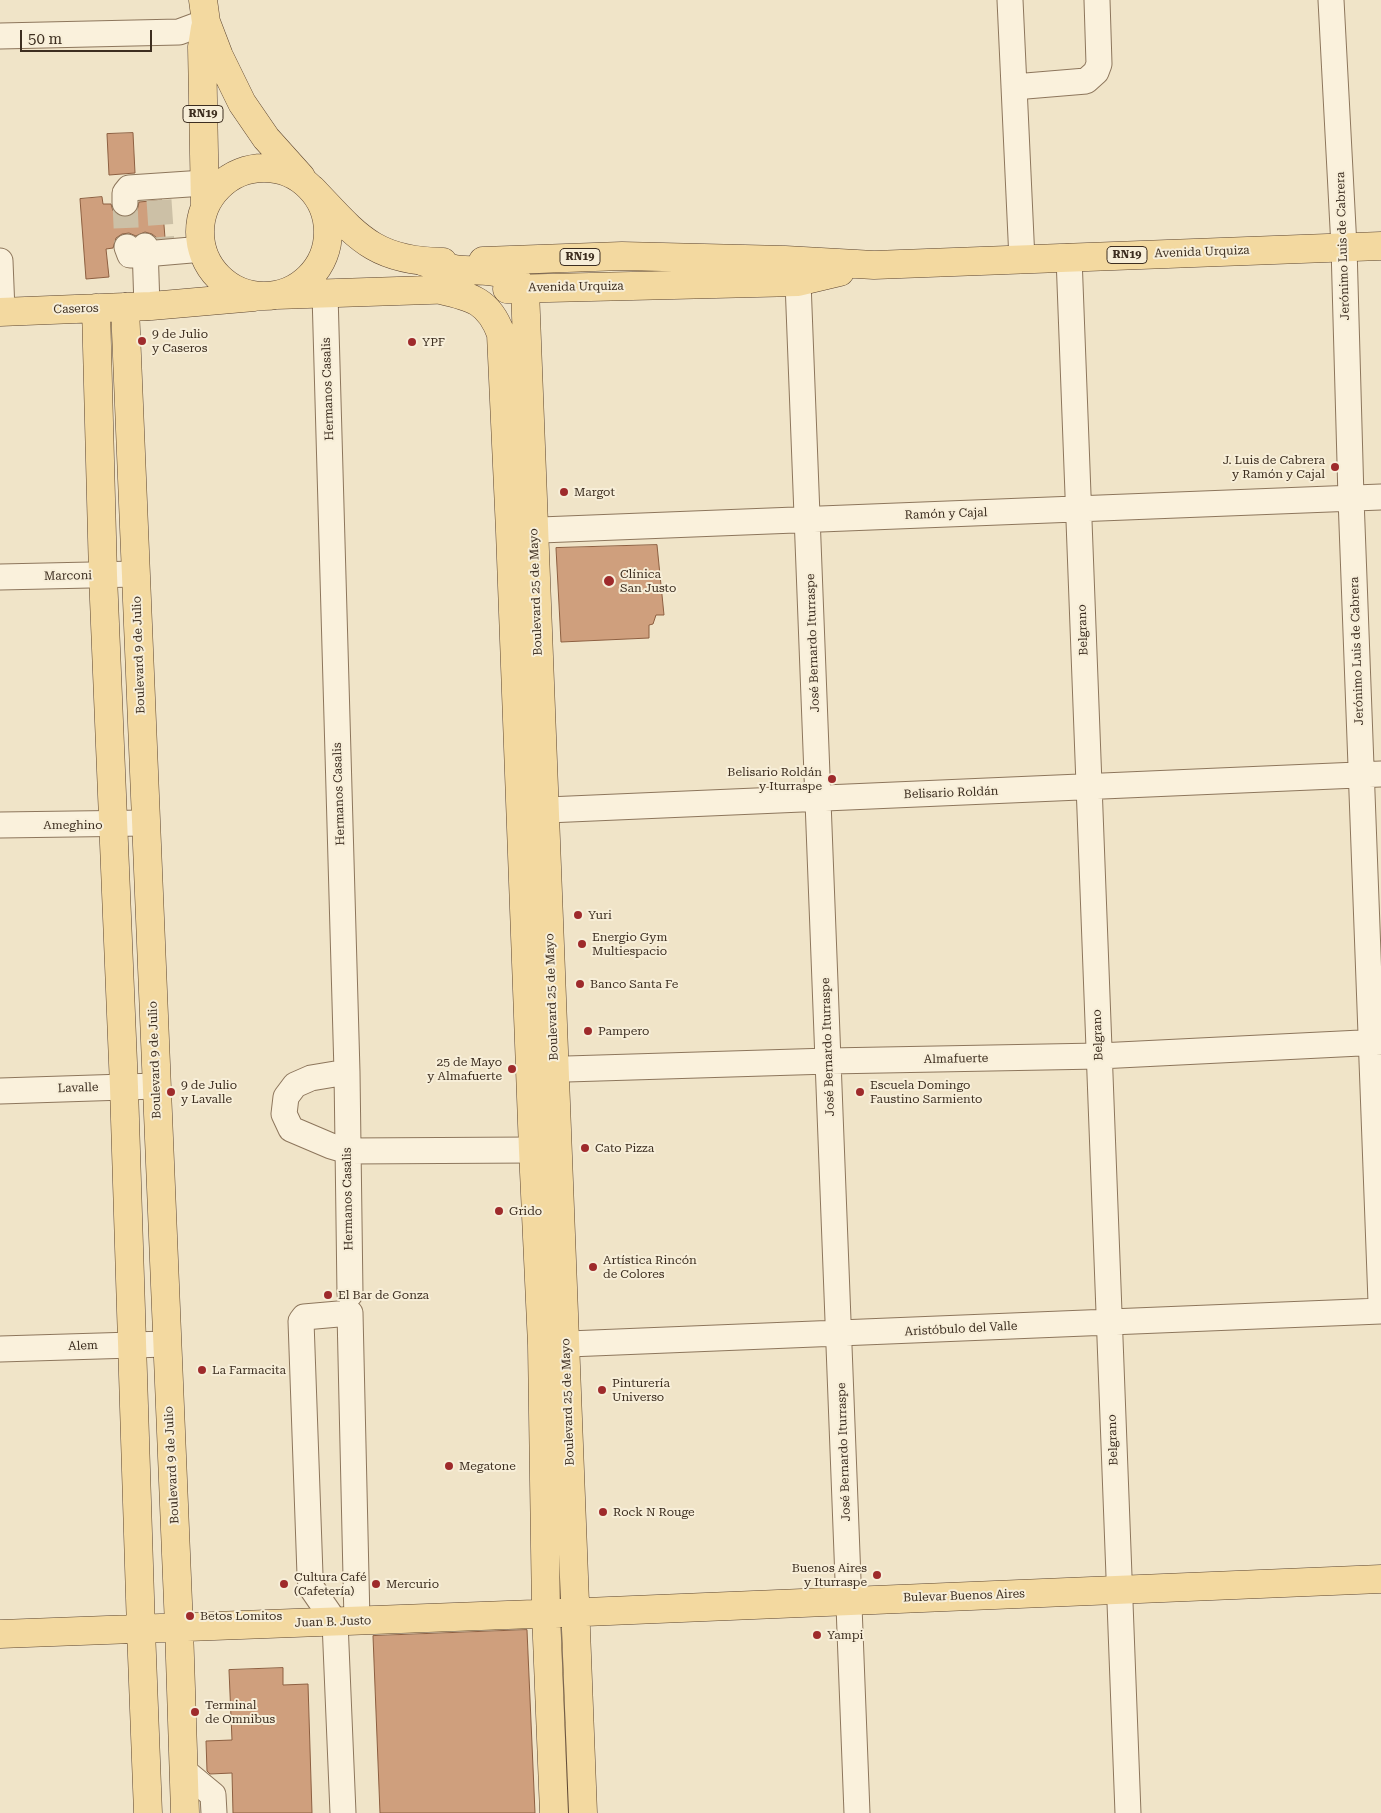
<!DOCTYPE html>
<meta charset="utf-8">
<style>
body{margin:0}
#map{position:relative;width:1381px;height:1813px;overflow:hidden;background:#f0e4c8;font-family:"Roboto Serif",serif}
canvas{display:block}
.scale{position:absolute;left:20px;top:30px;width:132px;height:22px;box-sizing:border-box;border:2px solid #3d2e20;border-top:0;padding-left:6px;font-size:15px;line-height:18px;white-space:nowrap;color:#3d2e20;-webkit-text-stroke:4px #f7eed8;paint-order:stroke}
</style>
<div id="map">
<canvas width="1381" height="1813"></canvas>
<div class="scale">50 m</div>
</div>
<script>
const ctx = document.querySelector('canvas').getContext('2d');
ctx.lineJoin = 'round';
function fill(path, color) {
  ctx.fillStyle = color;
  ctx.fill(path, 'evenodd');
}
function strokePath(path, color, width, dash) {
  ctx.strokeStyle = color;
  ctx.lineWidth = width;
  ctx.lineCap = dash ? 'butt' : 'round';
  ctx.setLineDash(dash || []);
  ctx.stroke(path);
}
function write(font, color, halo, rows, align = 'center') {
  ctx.font = font + ' "Roboto Serif",serif';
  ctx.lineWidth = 4;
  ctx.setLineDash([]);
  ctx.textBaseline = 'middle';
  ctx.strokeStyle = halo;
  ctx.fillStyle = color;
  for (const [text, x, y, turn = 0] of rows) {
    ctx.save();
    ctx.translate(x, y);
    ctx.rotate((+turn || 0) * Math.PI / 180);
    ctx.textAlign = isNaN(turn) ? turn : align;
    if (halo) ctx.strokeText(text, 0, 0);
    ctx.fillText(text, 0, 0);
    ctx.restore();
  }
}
const building = new Path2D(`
 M 133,133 L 135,173 L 109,175 L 107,134 Z
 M 102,197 L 103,204 L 111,204 L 113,211 L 117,215 L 125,217 L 132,216 L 137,211 L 139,202 L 162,200 L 165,238 L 157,238 L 152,234 L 145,232 L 136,236 L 129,233 L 122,234 L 116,238 L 113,248 L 106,249 L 109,277 L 86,279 L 80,199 Z
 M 657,545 L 664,615 L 656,615 L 653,624 L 649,625 L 649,638 L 561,642 L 556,548 Z
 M 527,1630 L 535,1813 L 380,1813 L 373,1636 Z
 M 283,1668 L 283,1685 L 308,1684 L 312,1813 L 233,1813 L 232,1773 L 210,1774 L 207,1771 L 206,1741 L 232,1740 L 229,1670 Z`);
fill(building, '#cf9f7d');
strokePath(building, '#8d5f41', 1);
strokePath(new Path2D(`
 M 159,200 L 162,244
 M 125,203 L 127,247`), '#ccc0a6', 25, [25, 12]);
const minor = new Path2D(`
 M 1010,0 L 1022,260
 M 1331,0 L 1344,247 L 1351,498 L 1381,1302
 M 0,36 L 179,32 L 206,22
 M 1014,87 L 1086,81 L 1096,72 L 1099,64 L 1097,0
 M 125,203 L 125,193 L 129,188 L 204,183
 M 145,246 L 147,307
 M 127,247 L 130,255 L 133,255 L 203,249
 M 1069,257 L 1128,1813
 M 0,261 L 2,311
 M 798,282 L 857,1813
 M 325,294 L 347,1072 L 350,1294
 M 515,531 L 1381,497
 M 0,577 L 136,574
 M 524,811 L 1381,774
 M 0,825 L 146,823
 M 534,1070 L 829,1061 L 1099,1056 L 1381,1042
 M 347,1072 L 311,1078 L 295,1085 L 286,1097 L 284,1114 L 291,1129 L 331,1146 L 348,1151 L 533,1150
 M 0,1091 L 156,1086
 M 544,1345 L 1381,1311
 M 0,1349 L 166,1344
 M 184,1771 L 213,1795 L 214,1813
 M 343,1813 L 335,1622 L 311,1587 L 310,1575 L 301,1321 L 304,1317 L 350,1313 L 357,1621`);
const major = new Path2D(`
 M 203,0 L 206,22 L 219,56 L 242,103 L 266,138 L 301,177
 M 205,28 L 202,47 L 205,206
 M200 232a64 64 0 1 1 128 0a64 64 0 1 1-128 0Z
 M 312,189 C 357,236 373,261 443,262
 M 483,261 L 622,256 L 785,260 L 874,265 L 1381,246
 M 424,262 C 434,264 445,268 455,269 C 483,273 503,265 525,289 L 583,1813
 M 507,289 L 798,282 L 840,272
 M 441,290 C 472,297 489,301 501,334 L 510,531 L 533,1150 L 542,1345 L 546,1613 L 554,1813
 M 276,295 L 459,289
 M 125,307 L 179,1627 L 185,1813
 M 96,308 L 103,575 L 124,1087 L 141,1629 L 148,1813
 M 0,312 L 151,306 L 254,297
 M 0,1634 L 561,1613 L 1381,1579`);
strokePath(minor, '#8d765c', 27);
strokePath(major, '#5b4430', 29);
strokePath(minor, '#faf1dc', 25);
strokePath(major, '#f3d9a0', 28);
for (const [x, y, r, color] of [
 [142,341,5,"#9e2a2b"],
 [412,342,5,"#9e2a2b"],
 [1335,467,5,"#9e2a2b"],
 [564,492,5,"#9e2a2b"],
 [609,581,6,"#9e2a2b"],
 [832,779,5,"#9e2a2b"],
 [578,915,5,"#9e2a2b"],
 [582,944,5,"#9e2a2b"],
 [580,984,5,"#9e2a2b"],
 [588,1031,5,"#9e2a2b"],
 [512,1069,5,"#9e2a2b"],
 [171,1092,5,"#9e2a2b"],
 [860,1092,5,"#9e2a2b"],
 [585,1148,5,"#9e2a2b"],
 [499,1211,5,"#9e2a2b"],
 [593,1267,5,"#9e2a2b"],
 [328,1295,5,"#9e2a2b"],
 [202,1370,5,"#9e2a2b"],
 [602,1390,5,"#9e2a2b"],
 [449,1466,5,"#9e2a2b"],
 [603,1512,5,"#9e2a2b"],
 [877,1575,5,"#9e2a2b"],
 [284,1584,5,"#9e2a2b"],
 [376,1584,5,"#9e2a2b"],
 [190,1616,5,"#9e2a2b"],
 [817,1635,5,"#9e2a2b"],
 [195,1712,5,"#9e2a2b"]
]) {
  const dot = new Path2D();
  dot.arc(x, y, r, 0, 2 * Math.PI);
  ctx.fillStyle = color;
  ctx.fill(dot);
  strokePath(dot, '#f7eed8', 2);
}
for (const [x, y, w] of [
 [203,114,40],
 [1127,255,40],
 [580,257,40]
]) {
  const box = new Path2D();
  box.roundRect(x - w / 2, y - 8.5, w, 17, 4);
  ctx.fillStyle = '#f7eed8';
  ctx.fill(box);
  strokePath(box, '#3d2e20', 1);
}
write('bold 11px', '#3d2e20', null, [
 ["RN19",203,114],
 ["RN19",1127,255],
 ["RN19",580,257]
]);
write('12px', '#3d2e20', '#f7eed8', [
 ["Jerónimo Luis de Cabrera",1343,246,-92],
 ["Avenida Urquiza",1202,252,-2],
 ["Avenida Urquiza",576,287,-1],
 ["Caseros",76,309,-2],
 ["Hermanos Casalis",328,389,-92],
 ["Ramón y Cajal",946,514,-2],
 ["Marconi",68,576,-1],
 ["Boulevard 25 de Mayo",536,592,-92],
 ["Belgrano",1083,630,-92],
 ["José Bernardo Iturraspe",813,643,-92],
 ["Jerónimo Luis de Cabrera",1357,651,-92],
 ["Boulevard 9 de Julio",139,655,-92],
 ["Belisario Roldán",951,793,-2],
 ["Hermanos Casalis",339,794,-92],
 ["Ameghino",73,825],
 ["Boulevard 25 de Mayo",552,997,-92],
 ["Belgrano",1098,1035,-92],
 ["José Bernardo Iturraspe",828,1047,-92],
 ["Almafuerte",956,1059,-1],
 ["Boulevard 9 de Julio",155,1060,-92],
 ["Lavalle",78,1088,-2],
 ["Hermanos Casalis",348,1199,-91],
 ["Aristóbulo del Valle",961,1329,-3],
 ["Alem",83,1346,-2],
 ["Boulevard 25 de Mayo",568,1402,-92],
 ["Belgrano",1113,1440,-92],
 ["José Bernardo Iturraspe",844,1452,-92],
 ["Boulevard 9 de Julio",172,1465,-93],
 ["Bulevar Buenos Aires",964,1596,-2],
 ["Juan B. Justo",333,1622,-2]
]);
write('12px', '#3d2e20', '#f7eed8', [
 ["9 de Julio",152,334],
 ["y Caseros",152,348],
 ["YPF",422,342],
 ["J. Luis de Cabrera",1325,460,"right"],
 ["y Ramón y Cajal",1325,474,"right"],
 ["Margot",574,492],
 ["Clínica",620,574],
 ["San Justo",620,588],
 ["Belisario Roldán",822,772,"right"],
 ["y Iturraspe",822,786,"right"],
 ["Yuri",588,915],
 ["Energio Gym",592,937],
 ["Multiespacio",592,951],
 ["Banco Santa Fe",590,984],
 ["Pampero",598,1031],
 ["25 de Mayo",502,1062,"right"],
 ["y Almafuerte",502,1076,"right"],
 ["9 de Julio",181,1085],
 ["y Lavalle",181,1099],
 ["Escuela Domingo",870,1085],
 ["Faustino Sarmiento",870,1099],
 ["Cato Pizza",595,1148],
 ["Grido",509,1211],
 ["Artística Rincón",603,1260],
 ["de Colores",603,1274],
 ["El Bar de Gonza",338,1295],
 ["La Farmacita",212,1370],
 ["Pinturería",612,1383],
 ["Universo",612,1397],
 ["Megatone",459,1466],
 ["Rock N Rouge",613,1512],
 ["Buenos Aires",867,1568,"right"],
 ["y Iturraspe",867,1582,"right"],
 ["Cultura Café",294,1577],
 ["(Cafetería)",294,1591],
 ["Mercurio",386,1584],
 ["Betos Lomitos",200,1616],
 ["Yampi",827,1635],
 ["Terminal",205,1705],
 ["de Omnibus",205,1719]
], 'left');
</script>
